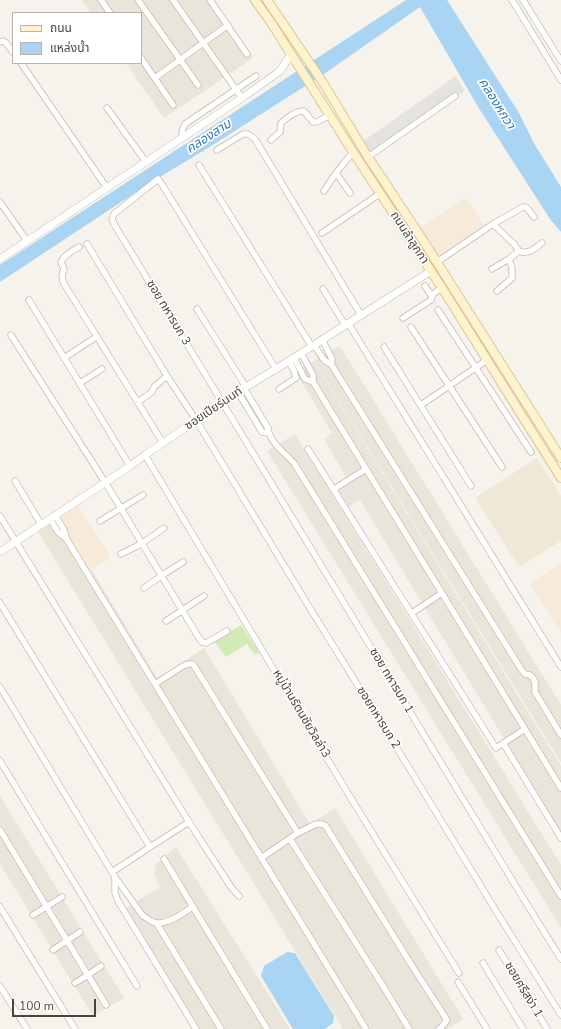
<!DOCTYPE html>
<meta charset="utf-8">
<style>
body{margin:0}
#map{position:relative;width:561px;height:1029px;overflow:hidden;background:#f6f3ec;font-family:"Nunito Sans","Noto Sans Thai",sans-serif}
canvas{display:block}
.legend{position:absolute;left:12px;top:12px;width:130px;height:52px;box-sizing:border-box;background:#fff;border:1px solid #b7b4b0;margin:0;padding:5px 7px;list-style:none;font-size:12px;color:#4b4439}
.legend li{display:flex;align-items:center;gap:8px;height:20px}
.legend b{width:20px;border:1px solid #b7b4b0}
.scale{position:absolute;left:12px;top:999px;width:84px;height:18px;box-sizing:border-box;border:2px solid #4b4439;border-top:0;padding-left:5px;font-size:12px;line-height:14px;white-space:nowrap;color:#4b4439;-webkit-text-stroke:3px #fff;paint-order:stroke}
</style>
<div id="map">
<canvas width="561" height="1029"></canvas>
<ul class="legend">
<li><b style="height:5px;background:#fff3cd"></b>ถนน</li>
<li><b style="height:11px;background:#a9d4f2"></b>แหล่งน้ำ</li>
</ul>
<div class="scale">100 m</div>
</div>
<script>
const ctx = document.querySelector('canvas').getContext('2d');
ctx.lineJoin = 'round';
function fill(path, color) {
  ctx.fillStyle = color;
  ctx.fill(path, 'evenodd');
}
function strokePath(path, color, width, dash) {
  ctx.strokeStyle = color;
  ctx.lineWidth = width;
  ctx.lineCap = dash ? 'butt' : 'round';
  ctx.setLineDash(dash || []);
  ctx.stroke(path);
}
function write(font, color, halo, rows, align = 'center') {
  ctx.font = font + ' "Nunito Sans","Noto Sans Thai",sans-serif';
  ctx.lineWidth = 3.5;
  ctx.setLineDash([]);
  ctx.textBaseline = 'middle';
  ctx.strokeStyle = halo;
  ctx.fillStyle = color;
  for (const [text, x, y, turn = 0] of rows) {
    ctx.save();
    ctx.translate(x, y);
    ctx.rotate((+turn || 0) * Math.PI / 180);
    ctx.textAlign = isNaN(turn) ? turn : align;
    if (halo) ctx.strokeText(text, 0, 0);
    ctx.fillText(text, 0, 0);
    ctx.restore();
  }
}
fill(new Path2D(`
 M 82,0 L 212,0 L 253,58 L 164,118 L 126,63 L 141,63 L 141,13 L 91,13 Z
 M 340,346 L 561,705 L 561,763 L 314,360 Z
 M 314,361 L 561,766 L 561,833 L 360,500 L 349,507 L 335,485 L 346,477 L 324,439 L 332,433 L 295,371 Z
 M 295,434 L 561,865 L 561,928 L 267,451 Z
 M 60,517 L 158,679 L 204,648 L 310,824 L 335,808 L 463,1019 L 448,1029 L 343,1029 L 38,532 Z
 M 0,796 L 124,998 L 93,1016 L 0,864 Z
 M 176,847 L 290,1029 L 198,1029 L 124,909 L 160,887 L 154,875 L 156,864 Z`), '#eae5da');
fill(new Path2D(`
 M 466,198 L 485,227 L 438,258 L 420,228 Z
 M 78,505 L 111,557 L 90,570 L 57,519 Z
 M 561,563 L 561,633 L 529,584 Z`), '#f7ead8');
fill(new Path2D(`
 M 537,458 L 561,496 L 561,541 L 519,567 L 475,498 Z`), '#efe8d6');
fill(new Path2D(`
 M 241,625 L 259,652 L 255,655 L 247,644 L 226,657 L 214,641 Z`), '#d2eab5');
fill(new Path2D(`
 M 456,76 L 465,91 L 370,156 L 362,142 Z`), '#e5e3e0');
fill(new Path2D(`
 M 406,0 L 447,0 L 519,113 L 535,145 L 561,187 L 561,232 L 550,219 L 480,110 L 420,7 L 324,74 L 208,148 L 153,181 L 0,282 L 0,265 Z
 M 287,952 L 295,953 L 334,1016 L 333,1023 L 325,1029 L 293,1029 L 261,976 L 264,966 Z`), '#a9d4f2');
const minor = new Path2D(`
 M 101,0 L 110,13
 M 138,0 L 198,85
 M 173,0 L 242,98
 M 210,0 L 247,54
 M 512,0 L 561,80
 M 523,0 L 561,61
 M 0,42 L 3,41 L 6,43 L 13,52
 M 141,58 L 173,105
 M 21,63 L 107,188
 M 155,78 L 228,25
 M 107,108 L 146,162
 M 182,138 L 182,131 L 185,124 L 256,76
 M 271,140 L 280,132 L 281,123 C 288,117 295,111 304,111 L 313,122 L 317,122 L 330,115
 M 217,150 L 243,134 L 248,134 L 255,139 L 361,315
 M 368,157 L 455,96
 M 199,165 L 312,347
 M 336,173 L 350,193
 M 324,191 L 336,173 L 353,152
 M 0,202 L 27,241
 M 493,224 L 514,244 L 519,251 L 509,259 L 512,268 L 512,278 L 497,291
 M 322,233 L 381,193
 M 87,244 L 167,376 L 196,420 L 308,605 L 414,776 L 493,906 L 561,1015
 M 79,247 C 72,251 64,255 61,262 L 64,269 L 62,276 L 63,282 L 163,443
 M 519,251 C 528,255 534,249 542,243
 M 437,262 L 493,224 L 523,207 L 526,207 L 534,217
 M 492,269 L 509,259
 M 323,289 L 345,325
 M 431,295 L 442,288
 M 29,300 L 130,466
 M 197,309 L 246,387
 M 438,310 L 531,452
 M 403,318 L 431,300 L 432,297 L 425,286
 M 348,323 L 561,667
 M 411,327 L 502,467
 M 11,335 L 105,482 L 199,638 L 202,642 L 206,643 L 227,631
 M 322,339 L 332,359 L 331,364
 M 314,345 L 324,360 L 331,364 L 521,669 L 525,674 L 530,675 L 533,678 L 535,682 L 535,692 L 561,735
 M 384,347 L 471,486
 M 64,358 L 93,339
 M 294,358 L 305,379 L 313,382 L 313,375 L 301,353
 M 276,369 L 163,186 L 158,179 L 114,214 L 112,219 L 114,224 L 517,888 L 561,959
 M 313,382 L 561,788
 M 80,383 L 102,369
 M 244,388 L 268,428 C 269,442 285,453 294,463 L 561,896
 M 279,389 L 296,378 L 294,371 L 289,361
 M 238,392 L 262,432 L 268,433
 M 138,402 L 152,392 L 154,387 L 167,376
 M 421,405 L 487,360
 M 308,449 L 496,748 L 525,729
 M 145,455 L 349,795 L 459,973
 M 15,481 L 41,524
 M 334,489 L 366,469
 M 55,515 L 64,530 L 67,540 L 155,684 L 366,1029
 M 0,516 L 189,822 L 231,887 L 239,896
 M 50,519 L 58,532 L 67,539
 M 100,521 L 143,495
 M 121,554 L 141,544 L 164,528
 M 144,588 L 161,576 L 183,562
 M 0,603 L 150,847
 M 412,613 L 442,593
 M 166,621 L 204,596
 M 155,684 L 183,666 L 188,664 L 193,664 L 298,833
 M 0,687 L 115,877 L 143,916 C 147,918 152,923 157,923 C 168,924 184,913 192,907
 M 503,743 L 561,838
 M 0,761 L 137,986
 M 0,830 L 106,1005
 M 290,839 L 383,986 L 409,1029
 M 261,858 L 298,833 L 316,824 L 322,824 L 325,825 L 414,969 L 447,1020 L 441,1028 L 439,1029
 M 164,859 L 267,1029
 M 112,872 L 150,847 L 189,822
 M 115,877 L 115,893 L 118,901 L 196,1029
 M 0,907 L 75,1029
 M 33,915 L 62,897
 M 157,924 L 221,1029
 M 53,950 L 80,932
 M 499,950 L 547,1029
 M 483,963 L 523,1029
 M 458,982 L 487,1029
 M 75,983 L 88,975 L 101,966
 M 0,986 L 27,1029`);
const tertiary = new Path2D(`
 M 0,259 L 242,98 L 280,71 L 291,54
 M 0,552 L 130,466 L 145,455 L 244,388 L 276,369 L 431,271`);
const secondary = new Path2D(`
 M 255,0 L 272,24 L 353,152 L 442,288 L 561,478
 M 267,0 L 322,81 L 368,157 L 421,237 L 561,458`);
strokePath(minor, '#c2bbae', 7);
strokePath(tertiary, '#c2bbae', 8);
strokePath(secondary, '#d6c79b', 10);
strokePath(minor, '#fff', 5.5);
strokePath(tertiary, '#fff', 7);
strokePath(secondary, '#fff3cd', 8);
write('12px', '#4b4439', '#fff', [
 ["ถนนลำลูกกา",409,238,57],
 ["ซอย ทหารบก 3",168,313,59],
 ["ซอยเปียร์นนท์",214,409,-34],
 ["ซอย ทหารบก 1",391,681,59],
 ["หมู่บ้านรัตนชัยวิลล่า3",301,714,59],
 ["ซอยทหารบก 2",378,718,58],
 ["ซอยศรีสง่า 1",523,990,59]
]);
write('italic 13px', '#2e7ab2', '#fff', [
 ["คลองหกวา",496,104,58],
 ["คลองสาม",209,137,-33]
]);
</script>
